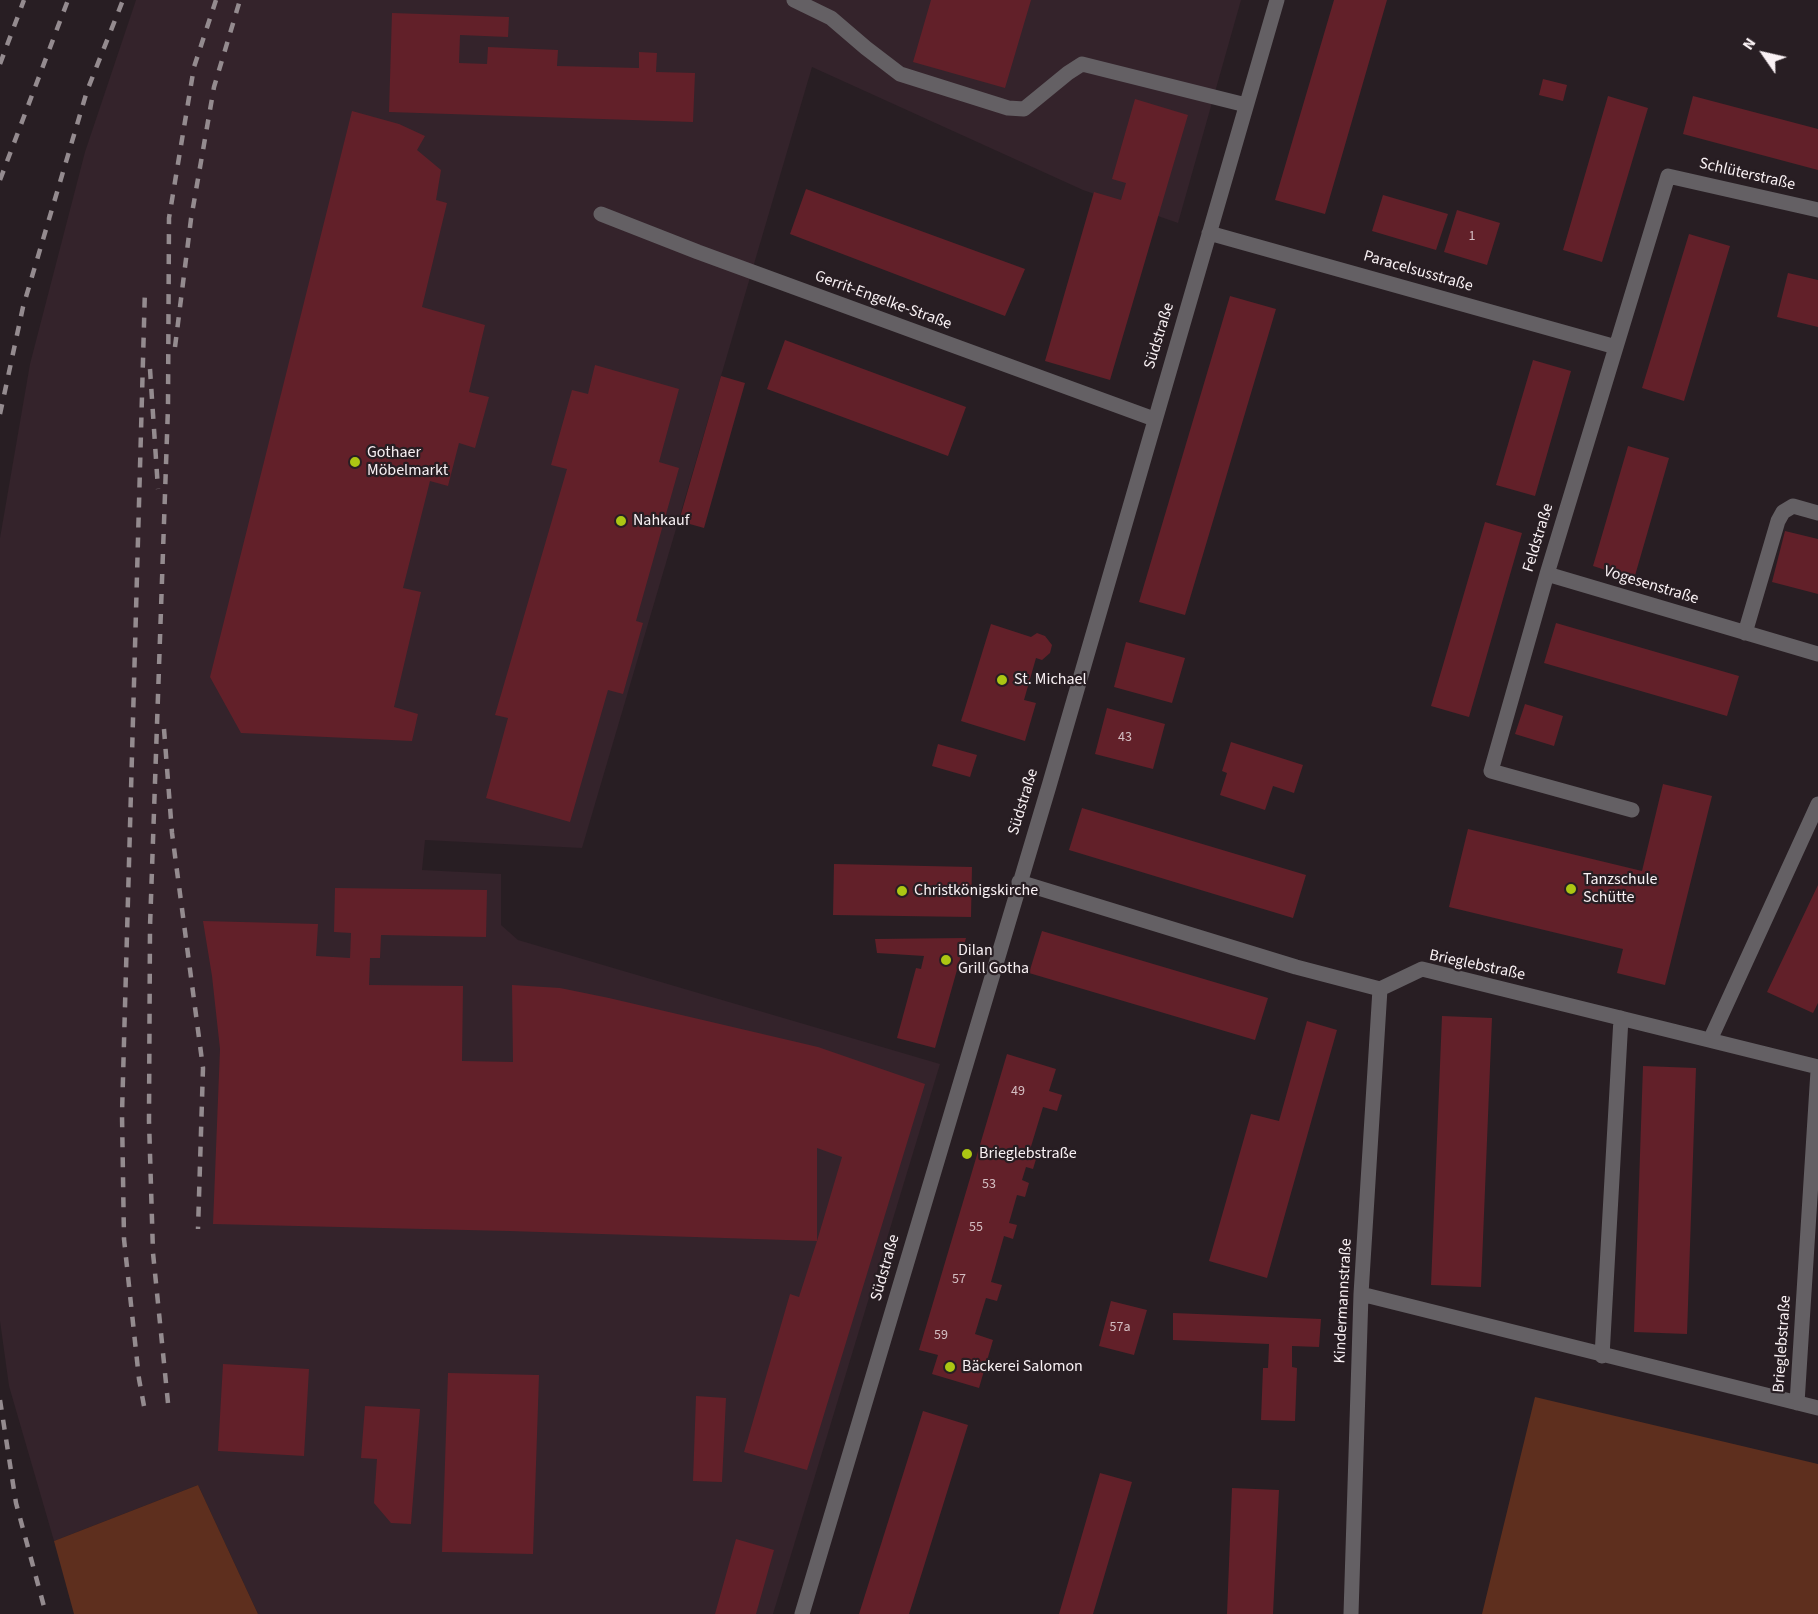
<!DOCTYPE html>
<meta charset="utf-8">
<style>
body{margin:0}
#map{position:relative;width:1818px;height:1614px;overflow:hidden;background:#281e23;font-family:"Source Sans 3",sans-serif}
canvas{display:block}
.north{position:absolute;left:1734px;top:24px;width:60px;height:60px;-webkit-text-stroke:4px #281e23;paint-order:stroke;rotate:304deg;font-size:16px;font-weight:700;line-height:24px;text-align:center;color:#f9f1f4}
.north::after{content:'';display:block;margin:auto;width:21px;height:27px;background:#f9f1f4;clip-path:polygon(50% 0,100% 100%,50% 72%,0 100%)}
</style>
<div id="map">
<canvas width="1818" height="1614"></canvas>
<div class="north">N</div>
</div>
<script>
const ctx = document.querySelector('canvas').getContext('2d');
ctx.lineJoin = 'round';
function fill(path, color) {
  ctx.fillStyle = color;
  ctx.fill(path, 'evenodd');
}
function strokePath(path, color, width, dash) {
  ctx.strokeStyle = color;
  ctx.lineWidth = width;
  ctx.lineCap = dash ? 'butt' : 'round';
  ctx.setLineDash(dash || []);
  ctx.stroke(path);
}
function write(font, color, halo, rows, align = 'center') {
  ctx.font = font + ' "Source Sans 3",sans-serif';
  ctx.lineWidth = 4.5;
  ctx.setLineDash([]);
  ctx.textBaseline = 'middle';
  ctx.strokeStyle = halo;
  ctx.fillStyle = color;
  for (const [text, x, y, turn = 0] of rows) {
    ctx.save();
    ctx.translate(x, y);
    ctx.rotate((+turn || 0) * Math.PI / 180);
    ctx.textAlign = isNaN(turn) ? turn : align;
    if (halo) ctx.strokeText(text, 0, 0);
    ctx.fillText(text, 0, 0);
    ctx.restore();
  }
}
fill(new Path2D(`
 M 136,0 L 1241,0 L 1178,223 L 1083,190 L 812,67 L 582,848 L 425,840 L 422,870 L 501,874 L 501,925 L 518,940 L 940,1064 L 773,1614 L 258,1614 L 198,1485 L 54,1541 L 9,1386 L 0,1321 L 0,538 L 30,364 L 85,152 Z`), '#34232b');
fill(new Path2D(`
 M 1535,1397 L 1818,1464 L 1818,1614 L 1482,1614 Z
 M 198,1485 L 258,1614 L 74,1614 L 54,1541 Z`), '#5e2f1e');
fill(new Path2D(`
 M 931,0 L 1031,0 L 1005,88 L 913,62 Z
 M 1334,0 L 1387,0 L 1325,214 L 1275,200 Z
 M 392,13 L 509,17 L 508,37 L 460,35 L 459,63 L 487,64 L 488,47 L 558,50 L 557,66 L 639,68 L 639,52 L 657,53 L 656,72 L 695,73 L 693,122 L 389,112 Z
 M 1543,79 L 1567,85 L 1563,101 L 1539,95 Z
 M 1608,96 L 1648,108 L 1602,262 L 1563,250 Z
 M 1693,96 L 1818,129 L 1818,170 L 1683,134 Z
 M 1135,99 L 1188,115 L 1110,380 L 1045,361 L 1094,192 L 1121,200 L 1126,183 L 1112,179 Z
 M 352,111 L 399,124 L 425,136 L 417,150 L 441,170 L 436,200 L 447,203 L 422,307 L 485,325 L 469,392 L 489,397 L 475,448 L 459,443 L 448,486 L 430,481 L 403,588 L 421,592 L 394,707 L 418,714 L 412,741 L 241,733 L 210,677 Z
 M 806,189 L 1025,269 L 1005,316 L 790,234 Z
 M 1383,195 L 1448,214 L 1436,250 L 1372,231 Z
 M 1457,210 L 1500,223 L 1487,265 L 1444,252 Z
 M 1689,234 L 1730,246 L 1684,401 L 1642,388 Z
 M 1788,273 L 1818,280 L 1818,327 L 1777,317 Z
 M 1230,296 L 1276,309 L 1185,615 L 1139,602 Z
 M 785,340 L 966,407 L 948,456 L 767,389 Z
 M 1533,360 L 1571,371 L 1535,496 L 1496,485 Z
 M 595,365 L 679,389 L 659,462 L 679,468 L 636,621 L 643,623 L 623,694 L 608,690 L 570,822 L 486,798 L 508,718 L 495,715 L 567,469 L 551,465 L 572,390 L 588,394 Z
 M 721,376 L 745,383 L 704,528 L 679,521 Z
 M 1628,446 L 1669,458 L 1634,579 L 1593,566 Z
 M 1485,522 L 1522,533 L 1469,717 L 1431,706 Z
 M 1785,531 L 1818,539 L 1818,594 L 1772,582 Z
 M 1556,623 L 1739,676 L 1727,716 L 1544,663 Z
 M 991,624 L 1031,637 L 1037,633 L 1045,636 L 1052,645 L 1050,653 L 1042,660 L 1036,658 L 1024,700 L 1036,703 L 1025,741 L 961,721 Z
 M 1126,642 L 1185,658 L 1172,703 L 1114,687 Z
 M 1525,704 L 1563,716 L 1554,746 L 1515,734 Z
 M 1107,708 L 1165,724 L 1153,769 L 1095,754 Z
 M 1231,742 L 1303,765 L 1294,793 L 1273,786 L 1265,810 L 1220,795 L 1227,773 L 1222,771 Z
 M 938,744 L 977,755 L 970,777 L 932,766 Z
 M 1663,784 L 1712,796 L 1665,985 L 1617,973 L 1623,949 L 1449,907 L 1468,829 L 1642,871 Z
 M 1082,808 L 1306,875 L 1293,918 L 1069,850 Z
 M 834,864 L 972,867 L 971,917 L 833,915 Z
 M 1818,885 L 1818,1003 L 1813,1013 L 1767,992 Z
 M 335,888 L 487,890 L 486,937 L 381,935 L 380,958 L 370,958 L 369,985 L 463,986 L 462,1061 L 513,1062 L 512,985 L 560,988 L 609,998 L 818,1047 L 925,1084 L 807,1470 L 744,1452 L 790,1294 L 799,1297 L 817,1241 L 509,1231 L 213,1224 L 220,1049 L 212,976 L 203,921 L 318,924 L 316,956 L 350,958 L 351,933 L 334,932 ZM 817,1148 L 842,1157 L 817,1241 Z
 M 1042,931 L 1268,998 L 1255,1040 L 1029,973 Z
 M 966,938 L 935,1048 L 897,1038 L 916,968 L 921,969 L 924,956 L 877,953 L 875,939 Z
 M 1442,1016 L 1492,1018 L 1481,1287 L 1431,1285 Z
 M 1307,1021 L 1337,1030 L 1267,1278 L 1209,1261 L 1251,1114 L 1279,1121 Z
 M 1007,1054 L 1056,1069 L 1049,1091 L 1062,1095 L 1057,1111 L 1043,1107 L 1029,1153 L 1037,1156 L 1033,1169 L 1026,1167 L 1022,1180 L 1029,1183 L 1025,1197 L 1017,1195 L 1009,1223 L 1017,1225 L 1013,1239 L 1004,1236 L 991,1282 L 1002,1285 L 997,1301 L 986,1298 L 975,1334 L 993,1340 L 979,1388 L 932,1374 L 938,1355 L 919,1350 Z
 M 1643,1066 L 1696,1068 L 1687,1334 L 1634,1332 Z
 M 1111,1301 L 1147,1310 L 1134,1355 L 1099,1346 Z
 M 1173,1313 L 1321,1319 L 1319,1347 L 1292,1346 L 1292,1367 L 1297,1368 L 1295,1421 L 1261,1420 L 1263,1368 L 1268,1368 L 1269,1344 L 1173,1340 Z
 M 223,1364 L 309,1369 L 304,1456 L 218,1451 Z
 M 448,1373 L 539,1375 L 533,1554 L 442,1552 Z
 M 696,1396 L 726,1398 L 722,1482 L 693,1481 Z
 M 365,1406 L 420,1409 L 411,1524 L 391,1523 L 374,1503 L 377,1459 L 361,1458 Z
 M 923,1411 L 968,1425 L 909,1614 L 859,1614 Z
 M 1100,1473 L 1132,1482 L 1093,1614 L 1059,1614 Z
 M 1232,1488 L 1279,1490 L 1273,1614 L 1227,1614 Z
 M 736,1539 L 774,1550 L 756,1614 L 715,1614 Z`), '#622029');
strokePath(new Path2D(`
 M 794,0 L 831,18 L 866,48 L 900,74 L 1008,108 L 1024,109 L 1068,73 L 1082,64 L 1246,105
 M 601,214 L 698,252 L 1154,419
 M 1209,233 L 1616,347
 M 1547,574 L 1818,654
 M 1745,633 L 1778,521 L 1783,512 L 1793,506 L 1818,513
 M 1632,810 L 1491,771 L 1547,574 L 1668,176 L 1818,210
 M 1019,882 L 1296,967 L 1380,989 L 1422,969 L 1818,1067
 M 1710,1040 L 1818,804
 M 1361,1294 L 1818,1408
 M 1602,1356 L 1621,1018
 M 1797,1403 L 1818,1071
 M 802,1614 L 1049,786 L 1277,0
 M 1351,1614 L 1361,1294 L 1380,989`), '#646064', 15);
strokePath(new Path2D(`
 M 0,64 L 24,0
 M 0,180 L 68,0
 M 175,347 L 191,219 L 214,87 L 240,0
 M 150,369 L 158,489
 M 0,414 L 23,307 L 87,91 L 123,0
 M 164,729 L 172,833 L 203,1068 L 198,1229
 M 0,1400 L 16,1503 L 46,1614
 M 168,1403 L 153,1253 L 149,1121 L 150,927 L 168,407 L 169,218 L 194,67 L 216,0
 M 144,1406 L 139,1379 L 124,1239 L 122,1114 L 145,288`), '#948b8f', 4.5, [10, 10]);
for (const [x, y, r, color] of [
 [355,462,6,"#acc613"],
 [621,521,6,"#acc613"],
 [1002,680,6,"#acc613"],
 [1571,889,6,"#acc613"],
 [902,891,6,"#acc613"],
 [946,960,6,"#acc613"],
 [967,1154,6,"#acc613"],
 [950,1367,6,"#acc613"]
]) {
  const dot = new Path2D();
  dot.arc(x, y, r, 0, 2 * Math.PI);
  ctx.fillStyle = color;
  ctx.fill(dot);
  strokePath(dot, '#281e23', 2);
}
write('14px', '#d3bdc1', null, [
 ["1",1472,237],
 ["43",1125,738],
 ["49",1018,1092],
 ["53",989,1185],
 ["55",976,1228],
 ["57",959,1280],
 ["57a",1120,1328],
 ["59",941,1336]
]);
write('16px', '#f9f1f4', '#281e23', [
 ["Schlüterstraße",1747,175,13],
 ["Paracelsusstraße",1418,272,16],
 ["Gerrit-Engelke-Straße",883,301,20],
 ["Südstraße",1160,336,-73],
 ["Feldstraße",1539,538,-73],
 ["Vogesenstraße",1651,586,17],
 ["Südstraße",1024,802,-73],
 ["Brieglebstraße",1477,966,12],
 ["Südstraße",886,1268,-74],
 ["Kindermannstraße",1344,1301,-87],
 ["Brieglebstraße",1783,1344,-86]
]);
write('16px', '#f9f1f4', '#281e23', [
 ["Gothaer",367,453],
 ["Möbelmarkt",367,471],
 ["Nahkauf",633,521],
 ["St. Michael",1014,680],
 ["Tanzschule",1583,880],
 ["Schütte",1583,898],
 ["Christkönigskirche",914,891],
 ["Dilan",958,951],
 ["Grill Gotha",958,969],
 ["Brieglebstraße",979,1154],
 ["Bäckerei Salomon",962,1367]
], 'left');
</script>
